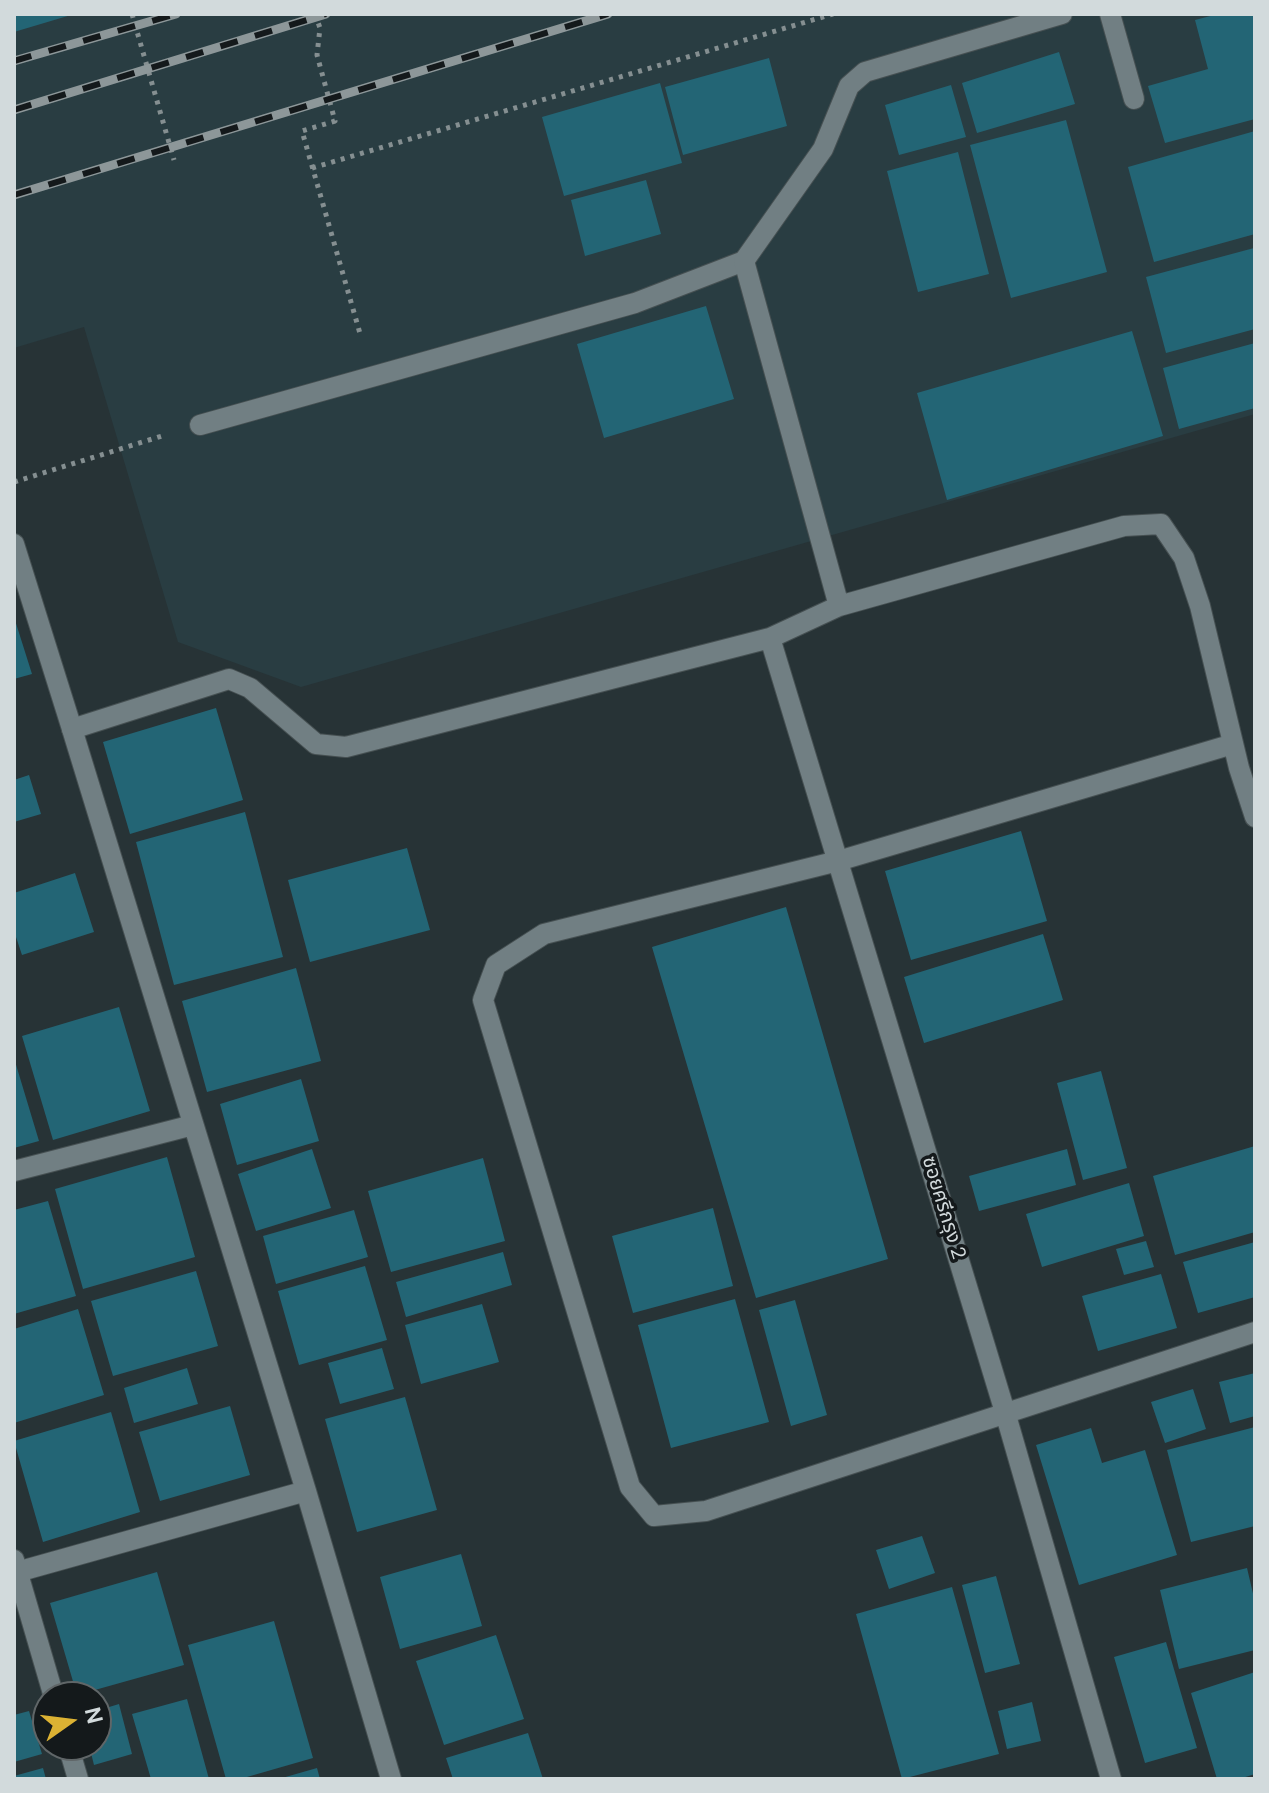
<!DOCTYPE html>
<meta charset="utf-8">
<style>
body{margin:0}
#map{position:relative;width:1269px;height:1793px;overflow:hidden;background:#273336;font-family:"DM Sans",sans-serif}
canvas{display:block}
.frame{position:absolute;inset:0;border:16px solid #d2dadc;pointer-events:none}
.north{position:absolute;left:32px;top:1681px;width:80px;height:80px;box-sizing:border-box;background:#14191b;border:2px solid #606668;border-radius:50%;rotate:76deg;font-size:22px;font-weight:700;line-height:32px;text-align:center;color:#d2dadc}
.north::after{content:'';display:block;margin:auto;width:28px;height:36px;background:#dcb233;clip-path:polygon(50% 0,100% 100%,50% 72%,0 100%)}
</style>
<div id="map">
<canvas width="1269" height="1793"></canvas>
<div class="frame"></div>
<div class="north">N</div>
</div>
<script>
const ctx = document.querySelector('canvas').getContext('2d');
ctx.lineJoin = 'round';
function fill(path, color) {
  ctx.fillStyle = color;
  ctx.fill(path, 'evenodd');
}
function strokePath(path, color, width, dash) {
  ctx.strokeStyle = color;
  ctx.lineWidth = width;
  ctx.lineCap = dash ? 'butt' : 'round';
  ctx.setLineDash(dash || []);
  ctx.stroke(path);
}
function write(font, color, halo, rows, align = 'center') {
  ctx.font = font + ' "DM Sans","Noto Sans Thai",sans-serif';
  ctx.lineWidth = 7;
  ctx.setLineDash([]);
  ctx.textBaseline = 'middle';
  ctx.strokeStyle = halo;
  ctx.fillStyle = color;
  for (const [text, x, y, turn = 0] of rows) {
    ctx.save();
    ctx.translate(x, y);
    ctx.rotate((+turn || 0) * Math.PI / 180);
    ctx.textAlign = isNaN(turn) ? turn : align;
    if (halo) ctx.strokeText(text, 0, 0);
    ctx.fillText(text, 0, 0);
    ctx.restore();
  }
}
fill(new Path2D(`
 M 14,14 L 1255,14 L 1255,414 L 301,687 L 178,642 L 84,327 L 14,348 Z`), '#293d42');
fill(new Path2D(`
 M 14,14 L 71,14 L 71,15 L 14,32 Z
 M 1218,14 L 1255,14 L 1255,119 L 1165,143 L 1148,86 L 1208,69 L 1195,20 Z
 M 1059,52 L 1075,104 L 977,133 L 962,83 Z
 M 769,58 L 787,126 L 683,155 L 665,87 Z
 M 660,83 L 682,163 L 564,196 L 542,117 Z
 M 951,85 L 966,137 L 899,155 L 885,105 Z
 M 1066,120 L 1107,272 L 1011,298 L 970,145 Z
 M 1255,131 L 1255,234 L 1154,262 L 1128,167 Z
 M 958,152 L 989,274 L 918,292 L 887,171 Z
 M 646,180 L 661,234 L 585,256 L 571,200 Z
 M 1254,248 L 1255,329 L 1166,353 L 1146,277 Z
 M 706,306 L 734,399 L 604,438 L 577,344 Z
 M 1132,331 L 1163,436 L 947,500 L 917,393 Z
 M 1255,343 L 1255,408 L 1179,429 L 1163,368 Z
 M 14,617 L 32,674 L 14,679 Z
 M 216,708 L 243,800 L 130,834 L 103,742 Z
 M 29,775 L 41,814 L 14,822 L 14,780 Z
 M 245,812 L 283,957 L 174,985 L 136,842 Z
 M 1021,831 L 1047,921 L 911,960 L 885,871 Z
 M 407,848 L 430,930 L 310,962 L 288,880 Z
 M 75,873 L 94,932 L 22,955 L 14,931 L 14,893 Z
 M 786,907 L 888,1259 L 756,1298 L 652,947 Z
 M 1043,934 L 1063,1000 L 924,1043 L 904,977 Z
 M 296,968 L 321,1061 L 207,1092 L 182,1001 Z
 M 119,1007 L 150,1111 L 53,1140 L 22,1036 Z
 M 14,1058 L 39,1141 L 14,1148 Z
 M 1101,1071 L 1127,1168 L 1083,1180 L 1057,1083 Z
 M 301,1079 L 319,1141 L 237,1165 L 220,1104 Z
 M 1255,1146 L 1255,1232 L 1175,1255 L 1153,1176 Z
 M 312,1149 L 331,1208 L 256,1231 L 238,1174 Z
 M 1067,1149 L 1076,1185 L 979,1211 L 969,1176 Z
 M 167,1157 L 195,1257 L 83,1289 L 55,1189 Z
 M 483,1158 L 505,1241 L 391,1272 L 368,1191 Z
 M 1129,1183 L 1144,1236 L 1042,1267 L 1026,1214 Z
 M 48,1201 L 76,1296 L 14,1314 L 14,1210 Z
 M 713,1208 L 733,1286 L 633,1313 L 612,1236 Z
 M 354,1210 L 368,1257 L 276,1284 L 263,1236 Z
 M 1146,1241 L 1154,1267 L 1124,1275 L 1116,1249 Z
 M 1255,1242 L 1255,1297 L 1198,1313 L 1183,1262 Z
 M 503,1252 L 512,1285 L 406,1317 L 396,1282 Z
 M 365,1266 L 387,1340 L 299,1365 L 278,1291 Z
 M 196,1271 L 218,1346 L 113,1376 L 91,1301 Z
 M 1161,1274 L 1177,1328 L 1098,1351 L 1082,1296 Z
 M 735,1299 L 769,1422 L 671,1448 L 638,1325 Z
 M 795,1300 L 827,1415 L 791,1426 L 759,1310 Z
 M 482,1304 L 499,1362 L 421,1384 L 405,1325 Z
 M 78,1309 L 104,1395 L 14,1423 L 14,1329 Z
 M 382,1348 L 394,1389 L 340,1404 L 328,1363 Z
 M 187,1368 L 198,1404 L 134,1423 L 124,1388 Z
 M 1255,1373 L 1255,1416 L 1230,1423 L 1219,1382 Z
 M 1193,1389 L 1206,1429 L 1165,1443 L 1151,1402 Z
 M 405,1397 L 437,1510 L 357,1532 L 325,1419 Z
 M 230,1406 L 250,1475 L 160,1501 L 139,1432 Z
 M 111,1412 L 140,1512 L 43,1542 L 14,1441 Z
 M 1255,1427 L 1255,1526 L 1191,1542 L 1167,1450 Z
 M 1091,1428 L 1102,1463 L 1145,1450 L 1177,1555 L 1079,1585 L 1036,1445 Z
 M 922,1536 L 935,1573 L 889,1589 L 876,1550 Z
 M 461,1554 L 482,1626 L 400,1649 L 380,1577 Z
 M 1247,1568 L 1255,1602 L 1255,1650 L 1179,1669 L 1160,1590 Z
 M 157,1572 L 184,1665 L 77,1695 L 50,1603 Z
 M 996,1576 L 1020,1664 L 985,1673 L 962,1585 Z
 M 952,1587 L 999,1754 L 902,1779 L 856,1614 Z
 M 274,1621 L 313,1758 L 240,1779 L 226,1779 L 188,1645 Z
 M 496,1635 L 524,1719 L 444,1745 L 416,1661 Z
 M 1166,1642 L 1197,1748 L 1145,1763 L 1114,1657 Z
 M 1255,1672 L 1255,1774 L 1239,1779 L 1217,1779 L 1191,1693 Z
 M 187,1699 L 209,1779 L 151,1779 L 132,1714 Z
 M 1032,1702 L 1041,1741 L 1007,1749 L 998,1711 Z
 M 119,1704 L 132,1754 L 94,1765 L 89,1745 L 96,1745 L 96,1711 Z
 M 29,1711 L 42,1754 L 14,1762 L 14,1715 Z
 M 528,1733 L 543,1779 L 453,1779 L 446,1758 Z
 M 43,1768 L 46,1779 L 14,1779 L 14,1776 Z
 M 317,1768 L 320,1779 L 282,1779 L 282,1778 Z`), '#236575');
const service = new Path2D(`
 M 1110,14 L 1134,99
 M 200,425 L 635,303 L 744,261
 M 14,544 L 72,729`);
const minor = new Path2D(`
 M 839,606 L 744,261 L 823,149 L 849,86 L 865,72 L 1062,14
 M 770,638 L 1005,1412 L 1111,1779
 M 1233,744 L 838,861 L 544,934 L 496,965 L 483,1000 L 630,1487 L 654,1516 L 706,1511 L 1255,1332
 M 14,1171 L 193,1125
 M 14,1560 L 54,1697
 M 17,1572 L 306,1491
 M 68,1745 L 78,1779
 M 391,1779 L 306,1491 L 72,729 L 229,679 L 250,688 L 316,744 L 346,747 L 770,638 L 839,606 L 1124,526 L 1161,524 L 1184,558 L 1200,606 L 1239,768 L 1255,817`);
strokePath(service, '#465052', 22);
strokePath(minor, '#465052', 22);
strokePath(new Path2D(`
 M 132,14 L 174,160
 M 315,14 L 320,28 L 317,55 L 335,121 L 302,131 L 361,337
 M 312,168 L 833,14
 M 14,482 L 162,436`), '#858f91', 5, [4, 6]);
strokePath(service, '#717f83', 20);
strokePath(minor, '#717f83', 20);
const rail = new Path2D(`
 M 14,61 L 176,14
 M 14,110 L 326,14
 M 14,195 L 608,14`);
strokePath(rail, '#8d9799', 9);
strokePath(rail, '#14191b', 6, [18]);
write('20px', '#d2dadc', '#14191b', [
 ["ซอยศรีกรุง 2",943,1208,73]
]);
</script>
